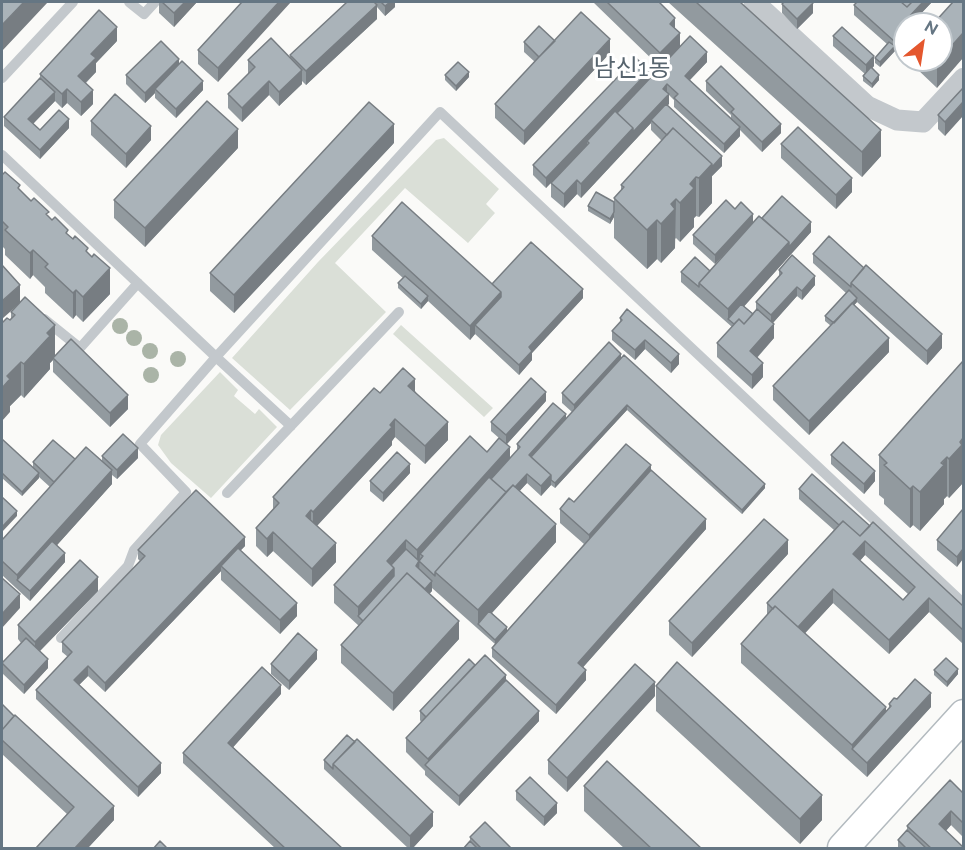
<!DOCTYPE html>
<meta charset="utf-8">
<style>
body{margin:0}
#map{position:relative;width:965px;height:850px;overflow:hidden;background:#fafaf8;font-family:Raleway,sans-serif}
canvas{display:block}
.frame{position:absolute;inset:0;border:3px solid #657683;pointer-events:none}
.north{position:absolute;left:893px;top:12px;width:60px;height:60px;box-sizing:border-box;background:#fff;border:2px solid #c1c8cd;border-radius:50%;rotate:30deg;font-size:16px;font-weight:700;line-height:24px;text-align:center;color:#657683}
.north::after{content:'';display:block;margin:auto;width:21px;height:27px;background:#e4572e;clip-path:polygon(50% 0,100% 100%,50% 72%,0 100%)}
</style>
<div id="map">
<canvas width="965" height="850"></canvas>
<div class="frame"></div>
<div class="north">N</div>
</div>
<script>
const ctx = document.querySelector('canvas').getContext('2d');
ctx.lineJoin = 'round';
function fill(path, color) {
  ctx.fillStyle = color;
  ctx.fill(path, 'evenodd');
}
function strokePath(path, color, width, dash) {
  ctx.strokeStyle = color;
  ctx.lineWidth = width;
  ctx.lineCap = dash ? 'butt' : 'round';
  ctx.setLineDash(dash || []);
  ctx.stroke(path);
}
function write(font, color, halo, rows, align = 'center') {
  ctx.font = font + ' Raleway,"Noto Sans KR",sans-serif';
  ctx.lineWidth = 6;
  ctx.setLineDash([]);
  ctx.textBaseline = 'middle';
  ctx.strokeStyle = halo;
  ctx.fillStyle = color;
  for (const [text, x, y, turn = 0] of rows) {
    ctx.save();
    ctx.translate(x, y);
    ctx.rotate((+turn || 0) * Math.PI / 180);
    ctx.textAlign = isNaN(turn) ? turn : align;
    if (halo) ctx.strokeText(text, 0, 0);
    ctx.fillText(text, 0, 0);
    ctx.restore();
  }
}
fill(new Path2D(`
 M 444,138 L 499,189 L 486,204 L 495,213 L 468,243 L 405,188 L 335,263 L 386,312 L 290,410 L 232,358 L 318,262 L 436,140 Z
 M 401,325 L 493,408 L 484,417 L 393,334 Z
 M 220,372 L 238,390 L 234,396 L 255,414 L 259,409 L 277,427 L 211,498 L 171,463 L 158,445 L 161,435 Z`), '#dadfd7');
const secondary = new Path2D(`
 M 843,848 L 964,715`);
strokePath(secondary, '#b3babf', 33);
strokePath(new Path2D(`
 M 129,2 L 144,14 L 155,2
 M 2,78 L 73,2
 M 2,155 L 216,357 L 440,112 L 964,604
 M 44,319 L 80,348 L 138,283
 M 227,493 L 399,312
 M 61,638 L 128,566 L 134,550 L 186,492 L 140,444 L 216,357 L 291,426`), '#c3c8cc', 10);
strokePath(new Path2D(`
 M 754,2 L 867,106 L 897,120 L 923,122 L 964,78`), '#c3c8cc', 21);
strokePath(secondary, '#fff', 30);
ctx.fillStyle = '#aab4a7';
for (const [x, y] of [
 [120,326],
 [134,338],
 [150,351],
 [178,359],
 [151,375]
]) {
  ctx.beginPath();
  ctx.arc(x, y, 8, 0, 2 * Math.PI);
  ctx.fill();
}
fill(new Path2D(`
 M 159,2 L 197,2 L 174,27 L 159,13 Z
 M 242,2 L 218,82 L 198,64 L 198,50 Z
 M 347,2 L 395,2 L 395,7 L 385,16 L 377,7 L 377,19 L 306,85 L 302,81 L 302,84 L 279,106 L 269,95 L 242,122 L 228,108 L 228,94 L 248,74 L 248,60 L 290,58 L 290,55 Z
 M 593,2 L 659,2 L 675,29 L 680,47 L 707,62 L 690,80 L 731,118 L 731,115 L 706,91 L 706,81 L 781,133 L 762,152 L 740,130 L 740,136 L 724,153 L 674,107 L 674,100 L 669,95 L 669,104 L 667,105 L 722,166 L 712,176 L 712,203 L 699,217 L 696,216 L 694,218 L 694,227 L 680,242 L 676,238 L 675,239 L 675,248 L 661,263 L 657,259 L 647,269 L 614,238 L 614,217 L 610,224 L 588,211 L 588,206 L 614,202 L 614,198 L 621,190 L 621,185 L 662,141 L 651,130 L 651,123 L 581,198 L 577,194 L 564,208 L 551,197 L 551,183 L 570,163 L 546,188 L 533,175 L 533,165 L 649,79 L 660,67 Z
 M 668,2 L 740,2 L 881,156 L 862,177 Z
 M 932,2 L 911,24 L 905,24 L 905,40 L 880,67 L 875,63 L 875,58 L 887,44 L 854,15 L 854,5 Z
 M 782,4 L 813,13 L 797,29 L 782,13 Z
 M 833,36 L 874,66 L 872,68 L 879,80 L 872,88 L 863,81 L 863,76 L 865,74 L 833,46 Z
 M 117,41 L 96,63 L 96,72 L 86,83 L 93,104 L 81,116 L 67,103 L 62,108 L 55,101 L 33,124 L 40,130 L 69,128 L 40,159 L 4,126 L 4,117 L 40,78 L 40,74 Z
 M 555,41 L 610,53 L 524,145 L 495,118 L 495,104 L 535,62 L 524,52 L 524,42 Z
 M 916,60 L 941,60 L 937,88 L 916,68 Z
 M 179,64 L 203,90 L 176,118 L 155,98 L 155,93 L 145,103 L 126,84 L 126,75 Z
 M 445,75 L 469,77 L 456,91 L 445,80 Z
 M 963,88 L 945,136 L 938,129 L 938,115 Z
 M 91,121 L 151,140 L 126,168 L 91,135 Z
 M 394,143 L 234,313 L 210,291 L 210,273 Z
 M 781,144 L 852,192 L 836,209 L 781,158 Z
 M 238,148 L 145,247 L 114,218 L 114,200 Z
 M 2,173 L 88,254 L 110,294 L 83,322 L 76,315 L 73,319 L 45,293 L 45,287 L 33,275 L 30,279 L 5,255 L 5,249 L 2,246 Z
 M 735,209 L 753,223 L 762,218 L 811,232 L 744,306 L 753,314 L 756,310 L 756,302 L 779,277 L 779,270 L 815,285 L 802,300 L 797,296 L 773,323 L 774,338 L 757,358 L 763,377 L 752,389 L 717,357 L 717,343 L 732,327 L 681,282 L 681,272 L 710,271 L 742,236 L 715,264 L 693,244 L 693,235 Z
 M 372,236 L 492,284 L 583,298 L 532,353 L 532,360 L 519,375 L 475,334 L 470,340 L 428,301 L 421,309 L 398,288 L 398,283 L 403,278 L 372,250 Z
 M 813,254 L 942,348 L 927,365 L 857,302 L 854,305 L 889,352 L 809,435 L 773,400 L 773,386 L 831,326 L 825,321 L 825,316 L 846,293 L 813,263 Z
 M 11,312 L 55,356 L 128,409 L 110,427 L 53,372 L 53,360 L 50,363 L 50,369 L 24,398 L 21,395 L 10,406 L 10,412 L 10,320 L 11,318 Z
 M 620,318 L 679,364 L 671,373 L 645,349 L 635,360 L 612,340 L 612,331 L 620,323 Z
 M 621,358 L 765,488 L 742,514 L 627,410 L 555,488 L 551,485 L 541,496 L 527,483 L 519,491 L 556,542 L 492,613 L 507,631 L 584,544 L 560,523 L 560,509 L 651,470 L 706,529 L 583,667 L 586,680 L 556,714 L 492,657 L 492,648 L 495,644 L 432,588 L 432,591 L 429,594 L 459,639 L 393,711 L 341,663 L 341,645 L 359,626 L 334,603 L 334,585 L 487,452 L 499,438 L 491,431 L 491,422 L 546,401 L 507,444 L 510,458 L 517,451 L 517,444 L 566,419 L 572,412 L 562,403 L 562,393 Z
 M 963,361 L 962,484 L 949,498 L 947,496 L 944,499 L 944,504 L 920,531 L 913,525 L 910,528 L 884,504 L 884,499 L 879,495 L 879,455 Z
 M 415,391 L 448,440 L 425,464 L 395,437 L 392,441 L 392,445 L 317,526 L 336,562 L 312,587 L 273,551 L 267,557 L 256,546 L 256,528 L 273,509 L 273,497 L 380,393 Z
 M 2,439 L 33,468 L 33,462 L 75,459 L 102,461 L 102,456 L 138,458 L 117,479 L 112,475 L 112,484 L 57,545 L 65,562 L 30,601 L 2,575 L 2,540 L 50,487 L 39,477 L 39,478 L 22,496 L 2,478 Z
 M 831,455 L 875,481 L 864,494 L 831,464 Z
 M 410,473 L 383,502 L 370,491 L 370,481 Z
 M 799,489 L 870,526 L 963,606 L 963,644 L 929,612 L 889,654 L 833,603 L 805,633 L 886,711 L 889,708 L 889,704 L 897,699 L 931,707 L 867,777 L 741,663 L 741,644 L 767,616 L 767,603 L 834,530 L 799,499 ZM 865,555 L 908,594 L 903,600 L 860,561 Z
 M 963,509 L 957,567 L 937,550 L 937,540 Z
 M 245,546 L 240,551 L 297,616 L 280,634 L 221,580 L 221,571 L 105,692 L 88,676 L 79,685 L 161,773 L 138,797 L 36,699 L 36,690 L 68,657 L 62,652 L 62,642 L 140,561 L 138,559 L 138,550 Z
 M 788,554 L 692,657 L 669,635 L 669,621 Z
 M 98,591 L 40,651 L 48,668 L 24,694 L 2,673 L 2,663 L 21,643 L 18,639 L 18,625 Z
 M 317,659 L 289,690 L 271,674 L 271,664 Z
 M 475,665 L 506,680 L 539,721 L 459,806 L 425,775 L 425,771 L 406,752 L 406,738 L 421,722 L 420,720 L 420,711 Z
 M 934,670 L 958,674 L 947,687 L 934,675 Z
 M 656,686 L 822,820 L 800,844 L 656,711 Z
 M 281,694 L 233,747 L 343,849 L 276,849 L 183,763 L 183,753 Z
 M 655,696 L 567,792 L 548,774 L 548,760 Z
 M 2,704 L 114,820 L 87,849 L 35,849 L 67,814 L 2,754 Z
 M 347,735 L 433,826 L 412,849 L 409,849 L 324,769 L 324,760 Z
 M 584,786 L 702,849 L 625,849 L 584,811 Z
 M 516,791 L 557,813 L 544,826 L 516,800 Z
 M 963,793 L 963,837 L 951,825 L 946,831 L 963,849 L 898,849 L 898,840 L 907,830 L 907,826 Z
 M 470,837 L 512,849 L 463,849 L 470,841 Z`), '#929a9f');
fill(new Path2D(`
 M 24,2 L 48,2 L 2,51 L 2,25 Z
 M 185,2 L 197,2 L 174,27 L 174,13 Z
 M 279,2 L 291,2 L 218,82 L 218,68 Z
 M 390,2 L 395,2 L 395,7 L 385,16 L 385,6 Z
 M 923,2 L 932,2 L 911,24 L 906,24 L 906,20 Z
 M 813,3 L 813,13 L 797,29 L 797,19 Z
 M 377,5 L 377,19 L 306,85 L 306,71 Z
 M 675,18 L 675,32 L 670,24 Z
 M 117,27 L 117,41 L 96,63 L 96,72 L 78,90 L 78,76 L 91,54 Z
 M 905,31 L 905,40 L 895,51 L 895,42 Z
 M 680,33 L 680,47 L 660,67 L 660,53 Z
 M 963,33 L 963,58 L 937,88 L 937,62 L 939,60 L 941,60 L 941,58 Z
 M 610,39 L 610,53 L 524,145 L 524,131 Z
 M 895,46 L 895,51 L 880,67 L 880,62 Z
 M 707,52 L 707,62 L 685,85 L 685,76 Z
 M 874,56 L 874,66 L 866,75 L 866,65 Z
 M 179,59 L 179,68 L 155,89 L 155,93 L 145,103 L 145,93 Z
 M 302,70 L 302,84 L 279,106 L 279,92 Z
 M 649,71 L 649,80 L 589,143 L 587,141 L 587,146 L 546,188 L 546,178 Z
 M 469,72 L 469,77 L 456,91 L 456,86 Z
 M 879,75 L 879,80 L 872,88 L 872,84 Z
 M 203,81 L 203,90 L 176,118 L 176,109 Z
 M 269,81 L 269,95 L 242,122 L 242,108 Z
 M 667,84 L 667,94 L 663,89 Z
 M 67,89 L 67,103 L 62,108 L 62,94 Z
 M 93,90 L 93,104 L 81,116 L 81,102 Z
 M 55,92 L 55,101 L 28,129 L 28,119 Z
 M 669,94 L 669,104 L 652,122 L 651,120 L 651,123 L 581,198 L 581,184 L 633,128 Z
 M 963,102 L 963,116 L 945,136 L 945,122 Z
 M 69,119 L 69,128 L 40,159 L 40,150 Z
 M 394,124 L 394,143 L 234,313 L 234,295 Z
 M 781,124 L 781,133 L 762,152 L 762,142 Z
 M 151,126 L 151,140 L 126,168 L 126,154 Z
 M 740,127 L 740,136 L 724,153 L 724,144 Z
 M 238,129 L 238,148 L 145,247 L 145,228 Z
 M 881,130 L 881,156 L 862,177 L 862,152 Z
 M 722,156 L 722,166 L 712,176 L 712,203 L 699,217 L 699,178 L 712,164 Z
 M 696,177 L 696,216 L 694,218 L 694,227 L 680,242 L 680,203 L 690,184 Z
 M 852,178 L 852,192 L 836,209 L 836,195 Z
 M 577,180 L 577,194 L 564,208 L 564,194 Z
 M 676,199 L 675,248 L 661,263 L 661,224 L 671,204 Z
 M 614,212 L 614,217 L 610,224 L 610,219 Z
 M 753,214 L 753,223 L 715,264 L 715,255 Z
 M 657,220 L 657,259 L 647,269 L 647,230 Z
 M 811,222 L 811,232 L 731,321 L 728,319 L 728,323 L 728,309 L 789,242 Z
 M 33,250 L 33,275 L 30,279 L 30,253 Z
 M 110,268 L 110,294 L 83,322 L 83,297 Z
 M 815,276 L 815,285 L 802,300 L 802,291 Z
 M 20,285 L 20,303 L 2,319 L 2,301 Z
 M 797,287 L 797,296 L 771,325 L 771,315 Z
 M 583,289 L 583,298 L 532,353 L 532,360 L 519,375 L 519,365 L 529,347 Z
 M 76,290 L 76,315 L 73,319 L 73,293 Z
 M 501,292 L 501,306 L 475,325 L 475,334 L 470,340 L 470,326 Z
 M 428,296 L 428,301 L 421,309 L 421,304 Z
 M 857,298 L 857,302 L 834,328 L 834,323 Z
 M 774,324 L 774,338 L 750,365 L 750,351 Z
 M 55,325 L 55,358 L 53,358 L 53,360 L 50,363 L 50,369 L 24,398 L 24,364 L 47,333 Z
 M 942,334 L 942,348 L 927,365 L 927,351 Z
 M 889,338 L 889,352 L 809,435 L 809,421 Z
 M 645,340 L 645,349 L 635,360 L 635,350 Z
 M 621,354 L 621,363 L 574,414 L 574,405 Z
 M 679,354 L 679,364 L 671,373 L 671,363 Z
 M 21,362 L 21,395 L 10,406 L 10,412 L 2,421 L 2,388 L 7,376 Z
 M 763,363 L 763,377 L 752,389 L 752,375 Z
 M 415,379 L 415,397 L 408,386 Z
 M 546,392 L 546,401 L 506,445 L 506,435 Z
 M 128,395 L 128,409 L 110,427 L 110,413 Z
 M 627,405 L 627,410 L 555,488 L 555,483 Z
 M 566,414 L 566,424 L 529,460 L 529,455 Z
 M 395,419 L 395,437 L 392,441 L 392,445 L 313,530 L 313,512 Z
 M 448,422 L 448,440 L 425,464 L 425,446 Z
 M 963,438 L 963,477 L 962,478 L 962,484 L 949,498 L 949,459 L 960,442 Z
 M 510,447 L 510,466 L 423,556 L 420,554 L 419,572 L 416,566 L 417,565 L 417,550 Z
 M 138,448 L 138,458 L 117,479 L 117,470 Z
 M 947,457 L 947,496 L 944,499 L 944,504 L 920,531 L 920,492 Z
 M 410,464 L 410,473 L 383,502 L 383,493 Z
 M 651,465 L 651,479 L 589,549 L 589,535 Z
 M 112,470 L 112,484 L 22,584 L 17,580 L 17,575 Z
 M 875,471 L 875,481 L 864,494 L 864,484 Z
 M 39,473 L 39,478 L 22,496 L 22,492 Z
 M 527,474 L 527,483 L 509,503 L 437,573 Z
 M 551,475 L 551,485 L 541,496 L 541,486 Z
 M 765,484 L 765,488 L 742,514 L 742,510 Z
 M 913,486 L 913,525 L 910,528 L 910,489 Z
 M 311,510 L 311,528 L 306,516 Z
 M 17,511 L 17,516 L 2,532 L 2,527 Z
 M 706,519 L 706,529 L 578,673 L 578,663 Z
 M 556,524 L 556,542 L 480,626 L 478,624 L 478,610 Z
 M 273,532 L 273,551 L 267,557 L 267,539 Z
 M 245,537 L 245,546 L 223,568 L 221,566 L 221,571 L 105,692 L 105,683 Z
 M 406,540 L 406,558 L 394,586 L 358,616 L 358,607 L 387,561 Z
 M 788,540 L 788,554 L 692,657 L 692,643 Z
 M 865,541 L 865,555 L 853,568 L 853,554 Z
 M 336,543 L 336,562 L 312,587 L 312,569 Z
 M 963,549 L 963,559 L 957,567 L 957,557 Z
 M 65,553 L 65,562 L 30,601 L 30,591 Z
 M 98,577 L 98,591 L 35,656 L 35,642 Z
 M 432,581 L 432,591 L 420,604 L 420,594 Z
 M 833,589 L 833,603 L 796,643 L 796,629 Z
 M 20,594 L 20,608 L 2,628 L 2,614 Z
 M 929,598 L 929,612 L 889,654 L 889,640 Z
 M 297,603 L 297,616 L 280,634 L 280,620 Z
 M 459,621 L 459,639 L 393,711 L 393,693 Z
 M 507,627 L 507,632 L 495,645 L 495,640 Z
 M 317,650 L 317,659 L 289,690 L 289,681 Z
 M 48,659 L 48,668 L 24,694 L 24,685 Z
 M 88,666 L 88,676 L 74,690 L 74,680 Z
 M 958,669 L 958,674 L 947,687 L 947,682 Z
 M 586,670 L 586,680 L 556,714 L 556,705 Z
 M 506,675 L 506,689 L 428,767 L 428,759 Z
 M 655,682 L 655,696 L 567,792 L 567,778 Z
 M 281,685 L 281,694 L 228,753 L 228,743 Z
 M 931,693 L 931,707 L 867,777 L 867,763 Z
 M 886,707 L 886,725 L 852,749 L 852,745 Z
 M 539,711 L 539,721 L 459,806 L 459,796 Z
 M 161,763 L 161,773 L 138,797 L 138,787 Z
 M 822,795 L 822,820 L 800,844 L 800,819 Z
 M 557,803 L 557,813 L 544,826 L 544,817 Z
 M 114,806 L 114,820 L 87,849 L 74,849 Z
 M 951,811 L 951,825 L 939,838 L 939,824 Z
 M 433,812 L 433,826 L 412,849 L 410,849 L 410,836 Z`), '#777d82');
const building = new Path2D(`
 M 2,2 L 24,2 L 2,25 Z
 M 162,2 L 185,2 L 174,13 Z
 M 242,2 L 279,2 L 218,68 L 198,50 Z
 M 347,2 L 374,2 L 377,5 L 306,71 L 290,55 Z
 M 381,2 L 390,2 L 385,6 Z
 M 607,2 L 659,2 L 675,18 L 670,24 L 680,33 L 660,53 Z
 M 696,2 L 740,2 L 881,130 L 862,152 Z
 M 784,2 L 812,2 L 813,3 L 797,19 L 782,4 Z
 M 857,2 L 901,2 L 907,7 L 912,2 L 923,2 L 906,20 L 910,24 L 905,24 L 905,31 L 895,42 L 854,5 Z
 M 901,2 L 912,2 L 907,7 Z
 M 953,2 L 963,2 L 963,33 L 941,58 L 941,24 L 933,24 Z
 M 99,10 L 117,27 L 91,54 L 96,58 L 78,76 L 93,90 L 81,102 L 67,89 L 62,94 L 40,74 Z
 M 581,12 L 610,39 L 524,131 L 495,104 Z
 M 539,26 L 555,41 L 539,57 L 524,42 Z
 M 842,27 L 874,56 L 866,65 L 833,36 Z
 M 690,36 L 707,52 L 685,76 L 740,127 L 724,144 L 674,98 L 678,94 L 667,84 L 663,89 L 669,94 L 633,132 L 633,128 L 617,113 Z
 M 271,38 L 302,70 L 279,92 L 269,81 L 242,108 L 228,94 L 255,67 L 248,60 Z
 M 161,41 L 179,59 L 145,93 L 126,75 Z
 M 889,42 L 895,46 L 880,62 L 875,58 Z
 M 636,58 L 649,71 L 546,178 L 533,165 Z
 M 182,61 L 203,81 L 176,109 L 155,89 Z
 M 458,62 L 469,72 L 456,86 L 445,75 Z
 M 721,66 L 781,124 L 762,142 L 731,112 L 734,109 L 706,81 Z
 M 871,67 L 879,75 L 872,84 L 863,76 Z
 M 40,78 L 55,92 L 28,119 L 40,130 L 59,110 L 69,119 L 40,150 L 4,117 Z
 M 963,88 L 963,102 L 945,122 L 938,115 Z
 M 115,94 L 151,126 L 126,154 L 91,121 Z
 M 207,101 L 238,129 L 145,228 L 114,200 Z
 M 369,102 L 394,124 L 234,295 L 210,273 Z
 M 666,104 L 722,156 L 712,167 L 712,164 L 673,128 L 667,135 L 651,120 Z
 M 615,111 L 633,128 L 581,184 L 577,180 L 564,194 L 551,183 L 589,143 L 587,141 Z
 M 798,127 L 852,178 L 836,195 L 781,144 Z
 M 673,128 L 712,164 L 699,178 L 696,177 L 690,184 L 694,188 L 680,203 L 676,199 L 671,204 L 675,209 L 661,224 L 657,220 L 647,230 L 614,198 L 624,187 L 621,185 Z
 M 5,172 L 20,185 L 18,188 L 31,201 L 34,198 L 49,212 L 46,214 L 52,220 L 55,217 L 68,230 L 66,233 L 73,239 L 75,236 L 88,248 L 86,251 L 92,257 L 94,254 L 110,268 L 83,297 L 76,290 L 73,293 L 45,267 L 48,264 L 33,250 L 30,253 L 5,230 L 8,227 L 2,221 L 2,173 L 3,174 Z
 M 596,192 L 614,202 L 614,212 L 610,219 L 588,206 Z
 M 782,196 L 811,222 L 789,247 L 789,242 L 762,218 Z
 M 726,200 L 735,209 L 741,202 L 753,214 L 715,255 L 693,235 Z
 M 402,202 L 501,292 L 470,326 L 372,236 Z
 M 759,216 L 789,242 L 728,309 L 699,283 Z
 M 829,236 L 864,268 L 851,283 L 851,287 L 813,254 Z
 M 531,242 L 583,289 L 529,347 L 532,351 L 519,365 L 475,325 L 501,297 L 501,292 L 492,284 Z
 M 792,255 L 815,276 L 802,291 L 797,287 L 771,315 L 756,302 L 782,273 L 779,270 Z
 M 695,257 L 710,271 L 699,283 L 699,287 L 681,272 Z
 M 2,265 L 20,285 L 2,301 Z
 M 866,265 L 942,334 L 927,351 L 851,283 Z
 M 405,276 L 428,296 L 421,304 L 398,283 Z
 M 849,290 L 857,298 L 834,323 L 825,316 Z
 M 25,297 L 55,325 L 47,333 L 50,336 L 24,364 L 21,362 L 7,376 L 10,379 L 2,388 L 2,323 L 7,318 L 10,320 L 15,315 L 11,312 Z
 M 852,303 L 889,338 L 809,421 L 773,386 Z
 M 741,304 L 753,314 L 744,324 L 739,319 L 734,324 L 728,319 Z
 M 627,309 L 679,354 L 671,363 L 645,340 L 635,350 L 612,331 L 622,320 L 620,318 Z
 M 757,309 L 774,324 L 750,351 L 763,363 L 752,375 L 717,343 L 739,319 L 744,324 Z
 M 71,339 L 128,395 L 110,413 L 53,358 Z
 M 609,342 L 621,354 L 574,405 L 562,393 Z
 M 624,355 L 765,484 L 742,510 L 627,405 L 555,483 L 551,480 L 551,475 L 531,457 Z
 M 963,361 L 963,438 L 960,442 L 962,445 L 949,459 L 947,457 L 941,463 L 944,465 L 920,492 L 913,486 L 910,489 L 884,465 L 887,463 L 879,455 Z
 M 403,368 L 415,379 L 408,386 L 448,422 L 425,446 L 395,419 L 390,425 L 392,427 L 313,512 L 311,510 L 306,516 L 336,543 L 312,569 L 273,532 L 267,539 L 256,528 L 279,503 L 273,497 L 374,388 L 380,393 Z
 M 531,378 L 546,392 L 506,435 L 491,422 Z
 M 553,403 L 566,414 L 529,455 L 551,475 L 541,486 L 527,474 L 515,487 L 513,485 L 506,492 L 491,479 L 520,447 L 517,444 Z
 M 123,434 L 138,448 L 117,470 L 102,456 Z
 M 470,436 L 487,452 L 499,438 L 510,447 L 417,550 L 406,540 L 387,561 L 394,568 L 358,607 L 334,585 Z
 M 2,439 L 39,473 L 22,492 L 2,473 Z
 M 53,440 L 75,459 L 54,482 L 33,462 Z
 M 843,442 L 875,471 L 864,484 L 831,455 Z
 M 626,444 L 651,465 L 589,535 L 560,509 L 569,498 L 574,502 Z
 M 86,447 L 112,470 L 17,575 L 2,561 L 2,540 Z
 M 397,452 L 410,464 L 383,493 L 370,481 Z
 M 651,470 L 706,519 L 578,663 L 586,670 L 556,705 L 492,648 Z
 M 812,474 L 870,526 L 860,536 L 843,521 L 839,525 L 799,489 Z
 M 489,477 L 506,492 L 435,572 L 435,576 L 419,561 L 423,556 L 420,554 Z
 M 513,485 L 556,524 L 478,610 L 435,572 Z
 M 196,490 L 245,537 L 105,683 L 88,666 L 74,680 L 161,763 L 138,787 L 36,690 L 72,652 L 62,642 L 145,556 L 138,550 Z
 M 2,497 L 17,511 L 2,527 Z
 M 963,509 L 963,549 L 957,557 L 937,540 Z
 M 764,519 L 788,540 L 692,643 L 669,621 Z
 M 843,521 L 860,536 L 873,522 L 963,606 L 963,630 L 929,598 L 889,640 L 833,589 L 798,627 L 775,606 L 773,609 L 767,603 ZM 865,541 L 915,587 L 903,600 L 853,554 Z
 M 52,541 L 65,553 L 30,591 L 17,580 Z
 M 238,548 L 297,603 L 280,620 L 221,566 Z
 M 406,549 L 419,561 L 416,566 L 432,581 L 425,589 L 407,573 L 363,621 L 358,616 L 394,576 L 394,568 L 391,565 Z
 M 80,560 L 98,577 L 35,642 L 18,625 Z
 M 407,573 L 459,621 L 393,693 L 341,645 Z
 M 2,578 L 20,594 L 2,614 Z
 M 775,606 L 886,707 L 852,745 L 741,644 Z
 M 489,611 L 507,627 L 495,640 L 478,624 Z
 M 298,633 L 317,650 L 289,681 L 271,664 Z
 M 26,638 L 48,659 L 24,685 L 2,663 Z
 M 485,655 L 506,675 L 428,759 L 406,738 Z
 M 946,658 L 958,669 L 947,682 L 934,670 Z
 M 469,659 L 475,665 L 426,717 L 420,711 Z
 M 677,662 L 822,795 L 800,819 L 656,686 Z
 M 635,664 L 655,682 L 567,778 L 548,760 Z
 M 262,667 L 281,685 L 228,743 L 343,849 L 286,849 L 183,753 Z
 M 915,679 L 931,693 L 867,763 L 852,749 L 891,706 L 889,704 L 894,698 L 897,699 Z
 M 506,680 L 539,711 L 459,796 L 425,765 Z
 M 2,704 L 14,716 L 2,730 Z
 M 15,715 L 114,806 L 74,849 L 35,849 L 74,807 L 2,740 L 2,730 Z
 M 347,735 L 355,742 L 333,764 L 333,769 L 324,760 Z
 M 357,739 L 433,812 L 410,836 L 333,764 Z
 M 607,761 L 702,849 L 652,849 L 584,786 Z
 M 530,777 L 557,803 L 544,817 L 516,791 Z
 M 950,780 L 963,793 L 963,823 L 951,811 L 939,824 L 963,847 L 963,849 L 932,849 L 907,826 Z
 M 485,822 L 512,849 L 482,849 L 470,837 Z
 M 907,830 L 927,849 L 907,849 L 898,840 Z
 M 160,841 L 166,847 L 164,849 L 153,849 Z
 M 470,841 L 478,849 L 463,849 Z`);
fill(building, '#aab3b9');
strokePath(building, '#777d82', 1.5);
write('24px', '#57646e', '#fff', [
 ["남신1동",632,69]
]);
</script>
